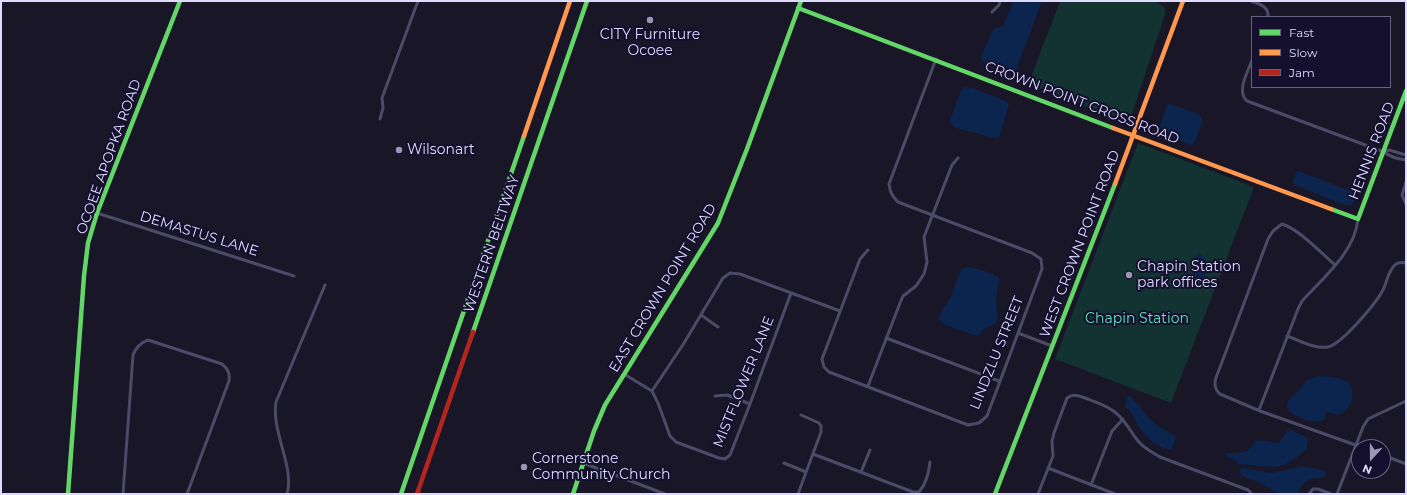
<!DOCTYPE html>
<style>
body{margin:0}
#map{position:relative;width:1407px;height:495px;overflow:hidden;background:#191627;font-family:Montserrat,sans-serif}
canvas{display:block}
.frame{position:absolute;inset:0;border:2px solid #dfdbff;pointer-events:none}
.legend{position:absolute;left:1251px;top:16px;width:140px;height:72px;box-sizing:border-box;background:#14102d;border:1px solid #656181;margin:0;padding:5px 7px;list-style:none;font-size:12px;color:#dfdbff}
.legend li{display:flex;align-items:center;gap:8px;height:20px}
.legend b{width:20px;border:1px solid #656181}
.north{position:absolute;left:1351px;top:439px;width:40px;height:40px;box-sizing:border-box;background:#14102d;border:1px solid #656181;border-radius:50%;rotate:201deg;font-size:11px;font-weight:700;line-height:16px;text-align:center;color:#dfdbff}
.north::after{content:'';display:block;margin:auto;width:14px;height:18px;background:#9a96b3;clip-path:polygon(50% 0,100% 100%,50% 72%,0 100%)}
</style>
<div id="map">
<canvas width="1407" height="495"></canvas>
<div class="frame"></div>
<ul class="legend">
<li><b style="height:5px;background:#63d668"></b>Fast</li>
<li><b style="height:5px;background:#ff974d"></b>Slow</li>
<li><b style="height:5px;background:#b3261e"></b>Jam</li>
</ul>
<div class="north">N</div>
</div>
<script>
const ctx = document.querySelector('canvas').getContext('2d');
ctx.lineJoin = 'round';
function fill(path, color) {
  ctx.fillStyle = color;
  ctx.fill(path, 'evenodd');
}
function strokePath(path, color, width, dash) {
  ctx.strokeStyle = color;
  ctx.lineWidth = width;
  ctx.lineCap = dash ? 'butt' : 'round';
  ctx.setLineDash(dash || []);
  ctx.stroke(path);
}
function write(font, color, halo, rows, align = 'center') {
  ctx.font = font + ' Montserrat,sans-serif';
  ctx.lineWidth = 4;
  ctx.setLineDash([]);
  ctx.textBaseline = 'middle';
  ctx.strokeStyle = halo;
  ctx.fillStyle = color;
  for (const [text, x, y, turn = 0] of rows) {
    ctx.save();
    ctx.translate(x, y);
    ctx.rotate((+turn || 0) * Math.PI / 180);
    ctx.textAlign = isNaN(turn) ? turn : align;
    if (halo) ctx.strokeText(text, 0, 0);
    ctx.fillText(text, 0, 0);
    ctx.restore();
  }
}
fill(new Path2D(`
 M 1060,1 L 1155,1 L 1164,7 L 1165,10 L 1165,15 L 1132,114 L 1128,119 C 1118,120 1040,89 1030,83 L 1031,77 Z
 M 1138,143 L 1254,187 L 1171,403 L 1055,359 Z`), '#133333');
fill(new Path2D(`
 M 1014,1 L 1042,1 L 1018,65 L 1016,73 L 1013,74 L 986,64 L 982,60 L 981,56 L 992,32 L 996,28 L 1003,26 Z
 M 964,87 L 972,88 L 1006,101 L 1009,104 L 1000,135 L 998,138 L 995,138 L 956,128 L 950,124 L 950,120 L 961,90 Z
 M 1168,103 L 1198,114 C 1200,116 1202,117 1202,119 C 1203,124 1196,140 1193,145 L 1191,145 L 1158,132 Z
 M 1298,171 L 1353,192 L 1356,196 L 1354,202 L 1351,205 L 1345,205 L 1295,185 L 1293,182 L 1296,172 Z
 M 1199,253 L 1203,256 L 1208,262 L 1205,278 L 1200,282 L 1196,280 C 1195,271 1190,260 1199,253 Z
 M 968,267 L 982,270 L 997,276 L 999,279 L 996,300 L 998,319 L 995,324 L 985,328 L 980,334 L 977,336 L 945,325 L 938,319 L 943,309 L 951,297 L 961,269 Z
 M 1319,376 C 1334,377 1356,377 1352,398 C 1351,407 1346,411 1339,415 L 1326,412 L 1324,420 C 1314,425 1294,417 1287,409 L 1288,401 L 1302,387 L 1306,381 Z
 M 1128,396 L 1130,396 C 1138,403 1142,411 1149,418 C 1156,426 1167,431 1176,436 L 1175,441 L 1171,450 C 1159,448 1144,437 1138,425 C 1134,418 1132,412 1125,407 Z
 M 1289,429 L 1306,437 L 1308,439 L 1307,448 L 1299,456 L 1282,466 L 1274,467 L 1238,464 L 1233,459 L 1226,457 L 1227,453 L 1239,453 L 1247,451 L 1257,440 L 1279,443 L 1287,431 Z
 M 1302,466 L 1323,470 L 1326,474 L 1324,478 C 1309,477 1303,481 1297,494 L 1280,494 L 1272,490 L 1258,482 L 1242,476 L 1240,473 L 1240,470 L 1244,468 L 1272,473 Z`), '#0b254e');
strokePath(new Path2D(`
 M 1251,1 C 1259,4 1269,6 1268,17
 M 992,12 L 999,5 L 1000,1
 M 1252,60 C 1248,72 1236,91 1247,101 L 1384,152 C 1390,157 1398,159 1406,160
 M 380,119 L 383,108 L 382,98 L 418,1
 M 1384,152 L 1389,150 L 1406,155
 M 1406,182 L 1402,195 L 1406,204
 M 97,213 L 294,276
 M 868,250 L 860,259 L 822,359 L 824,367 L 829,372 L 968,425 L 979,423 L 987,416 L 1042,269 L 1041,259 L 1032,253 L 898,202 C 892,196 890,192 889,184 L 936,59
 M 1335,265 C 1321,253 1299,229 1282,224 L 1273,231 L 1268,239 L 1219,370 C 1215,379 1212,387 1220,394 L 1260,411 L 1361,447
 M 701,315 L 718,327
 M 1018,333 L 1052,346
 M 1287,336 C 1301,341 1314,349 1328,347 C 1342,344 1376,303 1383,290 C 1387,282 1388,271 1395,265 C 1398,262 1402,262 1406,263
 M 886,338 L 999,381
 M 624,374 L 652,391 L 658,403 L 670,436 L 676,442 L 719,458 L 725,459 L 730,455 L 750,404 L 791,293
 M 868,386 L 900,303 L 903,296 L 916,286 L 924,274 L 927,262 L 924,237 L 952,165 L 958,158
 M 652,391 L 684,343 L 723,278 L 730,273 L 740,274 L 840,311
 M 715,396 L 727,395 L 750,404
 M 1259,410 L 1298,309 L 1302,301 C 1323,278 1355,252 1358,219
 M 813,454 L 913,492 L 919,492 C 926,484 929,472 930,462
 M 1383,455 L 1406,464
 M 583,463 L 665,494
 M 784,463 L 806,472
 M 1048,468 L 1115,494
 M 861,472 L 870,450
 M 1091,485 L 1112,431 L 1123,419
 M 123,494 L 133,355 C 136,347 140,343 148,340 L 222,364 C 228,369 230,373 229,381 L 187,494
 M 287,494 C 295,467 271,432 276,402 L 325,285
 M 798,494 L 821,432 L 821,426 L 819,423 L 801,415
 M 1038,494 L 1053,456 L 1052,441 L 1054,433 L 1067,398 C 1074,393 1080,396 1088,399 C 1097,403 1108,406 1116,413 C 1126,421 1131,433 1139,442 C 1145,449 1152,452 1160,457 L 1248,490 L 1252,494
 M 1309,494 L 1313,489 L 1318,489 L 1331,494
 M 1337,494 L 1363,427 L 1368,419 L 1406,401`), '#4c4b67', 3);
strokePath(new Path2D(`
 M 798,8 L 1113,128
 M 1331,209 L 1358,219 L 1406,91
 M 473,332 L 587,1
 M 68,494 L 84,276 L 88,243 L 97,213 L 180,1
 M 401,494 L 524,136
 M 573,494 L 594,431 L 605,405 L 718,223 L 747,149 L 801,1
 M 995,494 L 1115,184`), '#63d668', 4.5);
strokePath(new Path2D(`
 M 1113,128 L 1331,209
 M 524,136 L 570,1
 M 1115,184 L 1183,1`), '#ff974d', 4.5);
strokePath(new Path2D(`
 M 417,494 L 473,332`), '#b3261e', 4.5);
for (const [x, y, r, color] of [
 [650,20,4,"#9a96b3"],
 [399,150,4,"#9a96b3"],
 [1129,275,4,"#9a96b3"],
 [524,467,4,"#9a96b3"]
]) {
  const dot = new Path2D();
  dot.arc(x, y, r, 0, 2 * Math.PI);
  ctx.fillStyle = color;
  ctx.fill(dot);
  strokePath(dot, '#14102d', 1.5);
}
write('14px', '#dfdbff', '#14102d', [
 ["CITY Furniture",650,35,"center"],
 ["Ocoee",650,51,"center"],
 ["Wilsonart",407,150],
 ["Chapin Station",1137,267],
 ["park offices",1137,283],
 ["Cornerstone",532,459],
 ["Community Church",532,475]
], 'left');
write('14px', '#dfdbff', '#14102d', [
 ["CROWN POINT CROSS ROAD",1082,103,21],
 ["HENNIS ROAD",1372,151,-69],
 ["OCOEE APOPKA ROAD",109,157,-70],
 ["DEMASTUS LANE",199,234,17],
 ["WESTERN BELTWAY",492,244,-71],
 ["WEST CROWN POINT ROAD",1080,244,-69],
 ["EAST CROWN POINT ROAD",663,288,-59],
 ["LINDZLU STREET",997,353,-68],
 ["MISTFLOWER LANE",744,382,-68]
]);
write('14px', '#5fe7c2', '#14102d', [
 ["Chapin Station",1137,319]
]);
</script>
